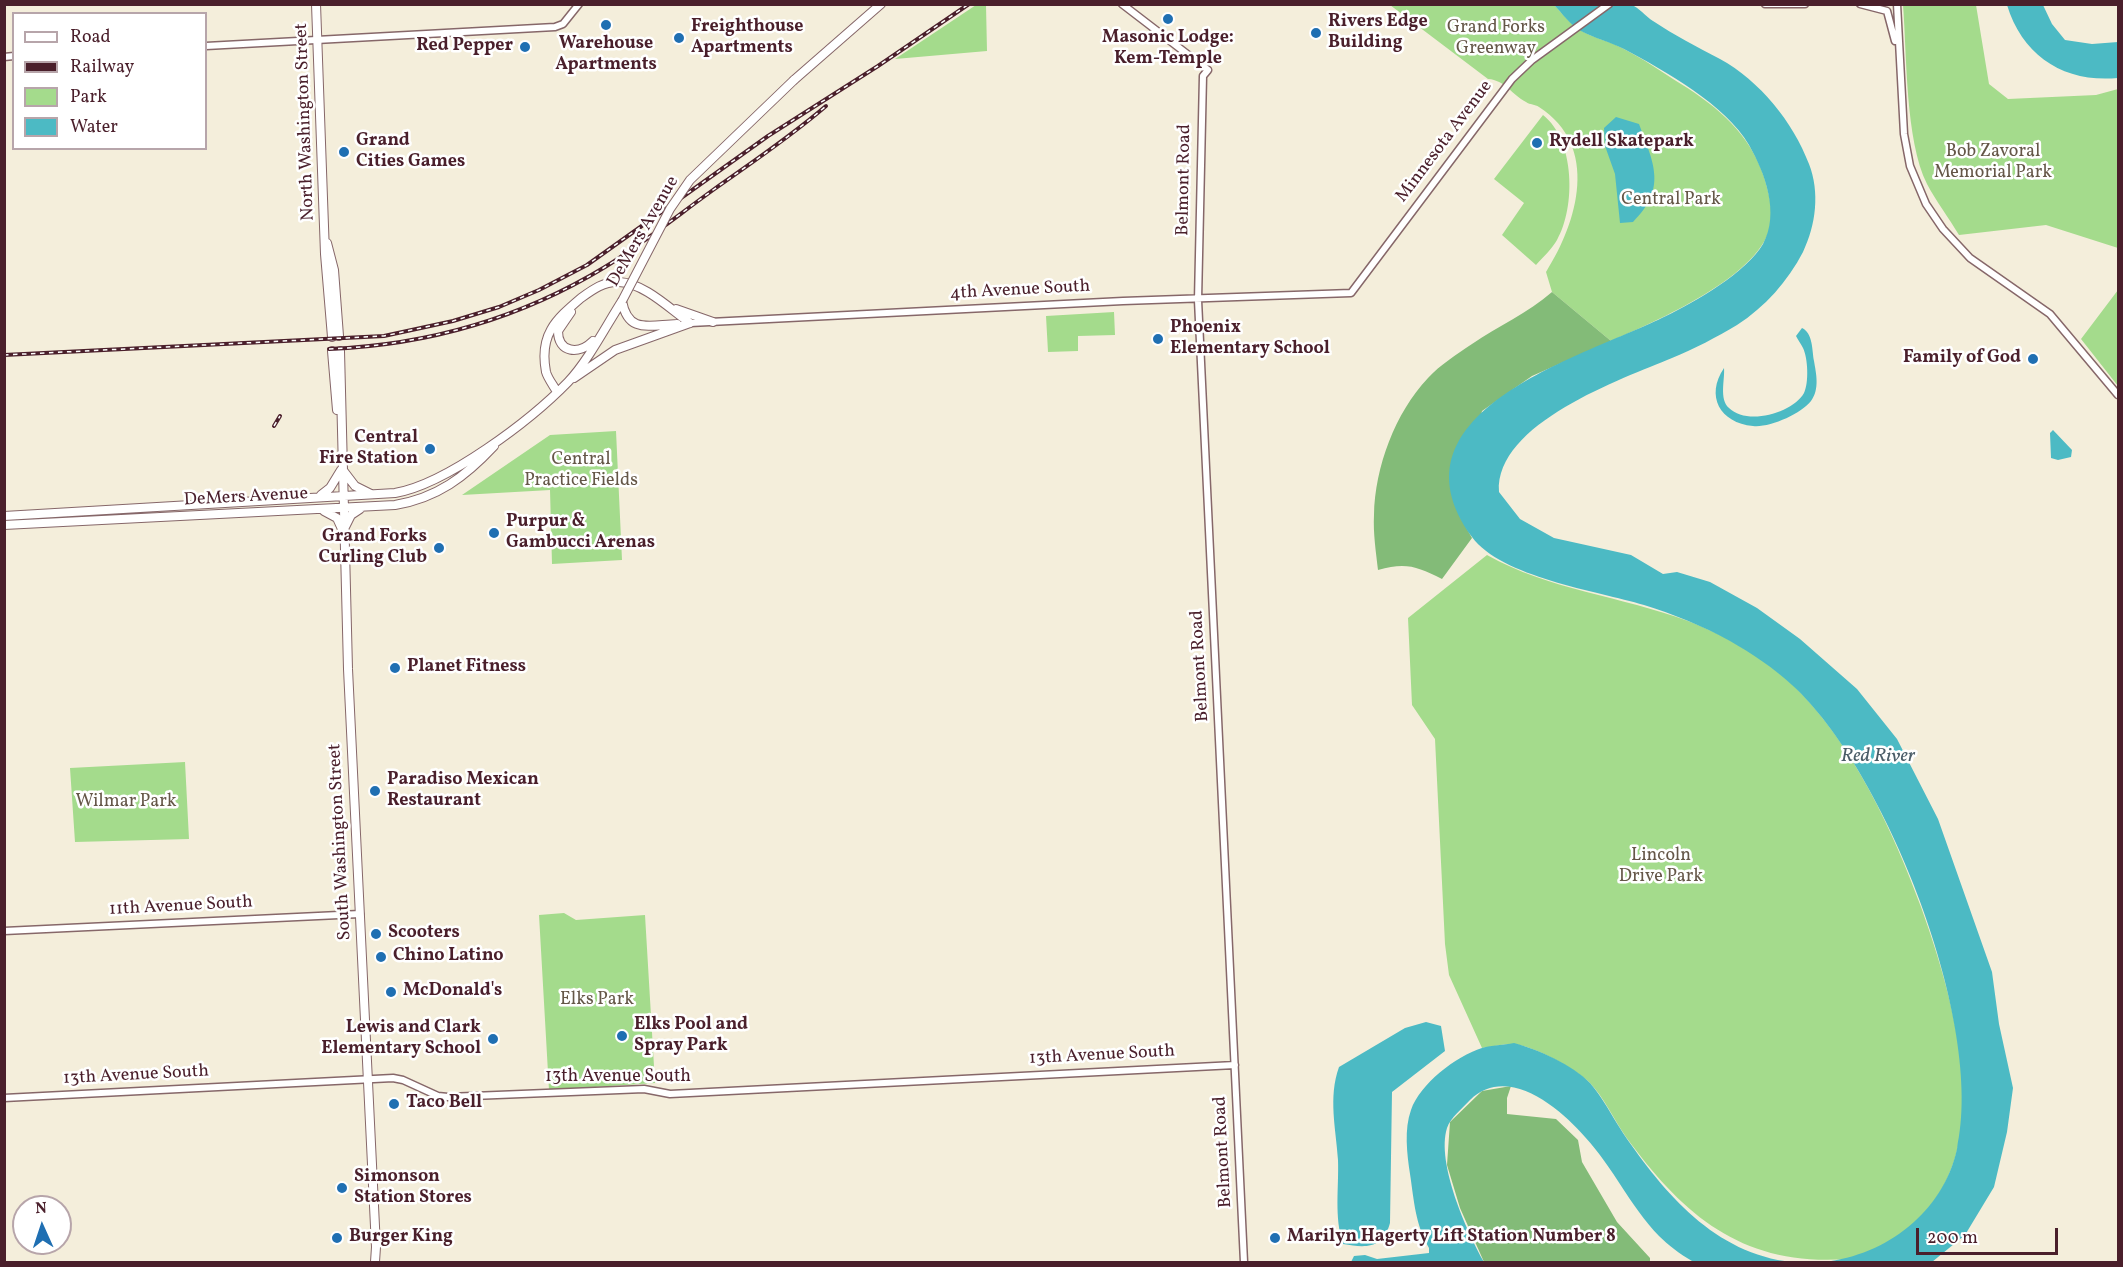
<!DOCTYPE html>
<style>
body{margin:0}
#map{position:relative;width:2123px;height:1267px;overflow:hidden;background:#f4eedb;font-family:Vollkorn,serif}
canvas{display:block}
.frame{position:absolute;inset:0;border:6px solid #4a1f2b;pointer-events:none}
.legend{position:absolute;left:12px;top:12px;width:195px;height:138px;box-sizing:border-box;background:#fff;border:2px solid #b7a5aa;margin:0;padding:8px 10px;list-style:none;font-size:18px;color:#4a1f2b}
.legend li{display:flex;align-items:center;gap:12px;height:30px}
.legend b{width:30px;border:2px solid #b7a5aa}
.north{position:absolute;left:12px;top:1195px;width:60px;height:60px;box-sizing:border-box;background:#fff;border:2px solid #b7a5aa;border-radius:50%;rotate:357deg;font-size:16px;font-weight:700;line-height:24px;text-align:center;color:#4a1f2b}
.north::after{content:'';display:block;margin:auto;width:21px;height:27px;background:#1f6fb2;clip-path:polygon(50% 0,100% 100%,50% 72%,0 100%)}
.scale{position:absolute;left:1916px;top:1228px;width:142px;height:27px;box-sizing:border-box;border:3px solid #4a1f2b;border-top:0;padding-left:8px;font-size:18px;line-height:21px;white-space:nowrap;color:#4a1f2b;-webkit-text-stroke:4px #fff;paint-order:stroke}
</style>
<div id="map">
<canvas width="2123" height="1267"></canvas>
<div class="frame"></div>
<ul class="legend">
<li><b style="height:8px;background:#fff"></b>Road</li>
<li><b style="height:8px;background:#4a1f2b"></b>Railway</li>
<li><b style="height:16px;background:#a4db8c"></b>Park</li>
<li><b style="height:16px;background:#4cbac4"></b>Water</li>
</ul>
<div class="north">N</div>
<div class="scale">200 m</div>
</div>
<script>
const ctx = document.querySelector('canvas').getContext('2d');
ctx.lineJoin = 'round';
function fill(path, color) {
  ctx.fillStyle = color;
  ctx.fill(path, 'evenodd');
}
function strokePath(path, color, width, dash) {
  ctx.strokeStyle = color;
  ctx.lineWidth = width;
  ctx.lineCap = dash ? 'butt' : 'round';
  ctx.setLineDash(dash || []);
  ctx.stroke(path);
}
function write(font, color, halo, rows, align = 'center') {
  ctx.font = font + ' Vollkorn,serif';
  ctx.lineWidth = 5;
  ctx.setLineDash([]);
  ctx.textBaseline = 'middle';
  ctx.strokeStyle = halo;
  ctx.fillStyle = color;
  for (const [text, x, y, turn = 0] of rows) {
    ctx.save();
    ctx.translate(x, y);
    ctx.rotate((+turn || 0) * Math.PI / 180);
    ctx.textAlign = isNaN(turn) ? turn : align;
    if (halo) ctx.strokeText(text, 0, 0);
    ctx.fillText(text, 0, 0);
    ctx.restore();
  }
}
fill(new Path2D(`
 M 976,5 L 986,5 L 987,51 L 895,59 Z
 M 1390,5 L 1554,5 C 1562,13 1570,24 1580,30 C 1593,38 1609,41 1622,48 C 1642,58 1662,72 1681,84 C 1718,107 1750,134 1764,177 C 1768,191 1773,207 1771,222 C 1765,275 1654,322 1611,341 L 1552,292 L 1546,272 C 1578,222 1600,146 1539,107 C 1535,104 1530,105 1526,102 C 1512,95 1505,80 1488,79 Z
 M 1903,5 L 1976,5 L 1989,84 L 2008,99 L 2096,95 L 2118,89 L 2118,248 L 2046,225 L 1959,235 C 1949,218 1936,201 1927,184 C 1905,140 1907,54 1903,5 Z
 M 1543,115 C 1575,140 1576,207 1557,240 C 1552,249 1543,257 1536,265 L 1502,235 L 1524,203 L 1494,179 Z
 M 2118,290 L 2118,386 L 2081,339 Z
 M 1114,312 L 1115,335 L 1078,336 L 1078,351 L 1048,352 L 1046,316 Z
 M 616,431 L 622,560 L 552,564 L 550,490 L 462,495 L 550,435 Z
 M 1487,555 C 1549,590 1621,596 1688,621 C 1725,635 1766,659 1794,686 C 1853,744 1893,831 1921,907 C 1949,985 1986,1108 1944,1185 C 1925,1220 1887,1251 1848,1259 C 1742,1267 1683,1215 1626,1137 C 1614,1120 1604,1097 1589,1082 C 1574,1068 1531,1044 1511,1044 C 1502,1044 1491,1047 1482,1048 L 1449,975 L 1445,944 L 1435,739 L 1412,705 L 1408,618 Z
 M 185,762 L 189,839 L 75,842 L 70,768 Z
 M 564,913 L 576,920 L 645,915 L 655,1083 L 549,1090 L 539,915 Z`), '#a4db8c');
fill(new Path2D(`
 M 1552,292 L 1611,341 L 1532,376 L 1482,411 L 1459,515 L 1472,538 L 1442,579 C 1417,566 1405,562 1378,570 C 1376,552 1373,533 1374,515 C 1375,467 1395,413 1428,378 C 1440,365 1457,354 1472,344 C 1498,326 1528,313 1552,292 Z
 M 1511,1086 L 1507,1098 L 1507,1114 L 1556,1119 L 1578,1140 L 1582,1162 L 1617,1222 L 1650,1258 L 1650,1262 L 1484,1262 L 1460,1208 L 1447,1165 L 1450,1122 L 1482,1091 Z`), '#83bb78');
fill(new Path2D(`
 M 1554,5 C 1569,5 1620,1 1631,5 C 1639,7 1646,17 1653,21 C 1674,35 1697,47 1720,59 C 1760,81 1793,122 1809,164 C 1820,192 1816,225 1803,252 C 1788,281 1765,307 1737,325 C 1717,337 1694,349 1672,358 C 1622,379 1495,423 1499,492 L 1520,519 L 1554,538 L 1631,555 L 1663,574 L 1677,572 L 1710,582 L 1757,608 L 1800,639 L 1857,689 L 1897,739 L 1938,819 L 1992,972 L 1999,1024 L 2013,1088 L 2007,1132 L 1994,1187 L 1965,1235 L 1932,1262 L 1824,1262 C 1887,1255 1943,1212 1957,1149 C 1986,1024 1885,769 1792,685 C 1774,668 1751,653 1730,641 C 1703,626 1673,614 1644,605 C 1597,591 1501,577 1472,537 C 1381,410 1589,355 1666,316 C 1695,302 1747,272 1763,244 C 1780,213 1765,173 1749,145 C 1726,105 1665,71 1624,49 C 1610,42 1594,38 1581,31 C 1570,25 1562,13 1554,5 Z
 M 2007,5 L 2043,5 L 2052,24 L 2065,40 L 2092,44 L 2118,42 L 2118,78 C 2065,83 2023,57 2007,5 Z
 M 1616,117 L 1639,124 C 1654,164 1667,188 1633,222 L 1620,223 L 1615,174 L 1605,146 L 1604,128 Z
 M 1802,328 C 1813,333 1812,350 1814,361 C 1816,373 1820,389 1811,401 C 1801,414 1769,428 1753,426 C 1720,423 1705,396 1724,368 C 1725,380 1719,399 1729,408 C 1747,426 1793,413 1804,393 C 1809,383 1808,358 1803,348 C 1801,344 1798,340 1796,336 Z
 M 2053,430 L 2072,450 L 2071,457 L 2058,460 L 2051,458 L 2050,433 Z
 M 1426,1022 L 1441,1026 L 1445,1051 L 1392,1092 L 1390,1223 C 1383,1249 1366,1248 1343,1244 C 1334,1217 1339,1188 1338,1160 C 1336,1128 1328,1098 1339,1067 L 1405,1028 Z
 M 1514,1043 C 1537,1049 1573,1065 1590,1083 C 1603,1098 1612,1116 1623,1133 C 1664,1193 1715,1254 1792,1262 C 1774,1263 1703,1267 1692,1261 C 1680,1254 1668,1245 1659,1236 C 1630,1206 1613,1167 1585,1137 C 1559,1107 1507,1064 1470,1100 C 1463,1108 1450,1118 1447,1128 C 1436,1163 1467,1232 1484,1262 L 1351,1262 L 1354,1256 L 1365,1255 L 1377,1259 L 1429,1253 L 1429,1248 C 1415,1224 1414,1200 1410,1174 C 1407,1154 1404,1129 1411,1110 C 1420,1084 1456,1056 1482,1048 C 1492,1045 1503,1045 1514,1043 Z`), '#4cbac4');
const minor = new Path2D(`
 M 1122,4 L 1208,70 L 1203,76 L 1198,300 L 1244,1262
 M 1765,4 L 1805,4
 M 1860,4 L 1887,11 L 1895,41
 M 1897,4 L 1904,134 L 1910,166 L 1926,204 L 1943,229 L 1970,258 L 2050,314 L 2118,395
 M 206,46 L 555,27 L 563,24 L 579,4
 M 4,57 L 14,56
 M 690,323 L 1123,301 L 1351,293 L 1512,79 L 1532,60 L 1609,4
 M 4,931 L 360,914
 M 4,1098 L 393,1078 L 403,1080 L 438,1096 L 448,1097 L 644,1089 L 670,1094 L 1235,1065`);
const major = new Path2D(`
 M 316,4 L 325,254 L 332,337
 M 794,80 L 881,4
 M 327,243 L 334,270 L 339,336
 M 622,301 C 628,334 649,325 677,324
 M 676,309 L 713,322
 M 571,312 L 558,331 C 558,353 579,355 593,341
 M 332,351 L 337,410
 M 340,351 L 348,669 L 376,1247 L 375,1262
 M 574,378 L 615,350 L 690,323
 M 557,392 C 554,386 548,379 546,372 C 539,335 555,320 581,298 C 592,290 604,281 619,282 C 644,283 670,309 690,323
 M 342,469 L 355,486 L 371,494
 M 321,495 L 330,488 L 341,470
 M 324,511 L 337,518 L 342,529
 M 4,516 L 395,493 C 447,484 531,420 568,382 C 588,361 606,326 622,301
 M 4,525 L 395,505 C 437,498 465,477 494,446
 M 344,529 L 351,515 L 360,509`);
strokePath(minor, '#866769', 9);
strokePath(major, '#866769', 10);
strokePath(minor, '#fff', 6);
strokePath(major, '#fff', 8);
const rail = new Path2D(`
 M 329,349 C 427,345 521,318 605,267 C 642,244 677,216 713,190 C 751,163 790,137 826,106
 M 4,355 L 384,336 L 453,321 L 499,307 L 539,290 L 587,265 L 768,136 L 878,66 L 969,4
 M 274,426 L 280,416`);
strokePath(rail, '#4a1f2b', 4);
strokePath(rail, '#fff', 1.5, [4.5]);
const majorBridge = new Path2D(`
 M 622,301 L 670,209 L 690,180 L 794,80`);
strokePath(majorBridge, '#866769', 10, []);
strokePath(majorBridge, '#fff', 8);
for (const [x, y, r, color] of [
 [1168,19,6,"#1f6fb2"],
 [606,25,6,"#1f6fb2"],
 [1316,33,6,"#1f6fb2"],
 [679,38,6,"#1f6fb2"],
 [525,47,6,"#1f6fb2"],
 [1537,143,6,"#1f6fb2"],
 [344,152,6,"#1f6fb2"],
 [1158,339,6,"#1f6fb2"],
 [2033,359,6,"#1f6fb2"],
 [430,449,6,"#1f6fb2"],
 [494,533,6,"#1f6fb2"],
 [439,548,6,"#1f6fb2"],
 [395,668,6,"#1f6fb2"],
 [375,791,6,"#1f6fb2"],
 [376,934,6,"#1f6fb2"],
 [381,957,6,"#1f6fb2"],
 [391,992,6,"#1f6fb2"],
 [622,1036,6,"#1f6fb2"],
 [493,1039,6,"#1f6fb2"],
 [394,1104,6,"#1f6fb2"],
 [342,1188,6,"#1f6fb2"],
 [337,1238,6,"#1f6fb2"],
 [1275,1238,6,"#1f6fb2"]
]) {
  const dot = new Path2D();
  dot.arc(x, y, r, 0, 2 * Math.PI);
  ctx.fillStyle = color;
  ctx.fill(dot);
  strokePath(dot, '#fff', 2);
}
write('bold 18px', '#4a1f2b', '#fff', [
 ["Rivers Edge",1328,23],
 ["Building",1328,44],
 ["Freighthouse",691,28],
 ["Apartments",691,49],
 ["Masonic Lodge:",1168,39,"center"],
 ["Kem-Temple",1168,60,"center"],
 ["Warehouse",606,45,"center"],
 ["Apartments",606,66,"center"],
 ["Red Pepper",513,47,"right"],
 ["Grand",356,142],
 ["Cities Games",356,163],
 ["Rydell Skatepark",1549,143],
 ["Phoenix",1170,329],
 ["Elementary School",1170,350],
 ["Family of God",2021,359,"right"],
 ["Central",418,439,"right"],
 ["Fire Station",418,460,"right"],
 ["Purpur &",506,523],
 ["Gambucci Arenas",506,544],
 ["Grand Forks",427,538,"right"],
 ["Curling Club",427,559,"right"],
 ["Planet Fitness",407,668],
 ["Paradiso Mexican",387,781],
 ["Restaurant",387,802],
 ["Scooters",388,934],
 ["Chino Latino",393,957],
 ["McDonald's",403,992],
 ["Elks Pool and",634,1026],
 ["Spray Park",634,1047],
 ["Lewis and Clark",481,1029,"right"],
 ["Elementary School",481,1050,"right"],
 ["Taco Bell",406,1104],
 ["Simonson",354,1178],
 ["Station Stores",354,1199],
 ["Burger King",349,1238],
 ["Marilyn Hagerty Lift Station Number 8",1287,1238]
], 'left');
write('18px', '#655748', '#fff', [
 ["Grand Forks",1496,29],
 ["Greenway",1496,50],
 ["Bob Zavoral",1993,153],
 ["Memorial Park",1993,174],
 ["Central Park",1671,201],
 ["Central",581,461],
 ["Practice Fields",581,482],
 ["Wilmar Park",126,803],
 ["Lincoln",1661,857],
 ["Drive Park",1661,878],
 ["Elks Park",597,1001]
]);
write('18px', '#4a1f2b', '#fff', [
 ["North Washington Street",306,122,-92],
 ["Minnesota Avenue",1445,142,-53],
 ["Belmont Road",1185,180,-89],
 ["DeMers Avenue",644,232,-60],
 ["4th Avenue South",1020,291,-3],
 ["DeMers Avenue",246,498,-3],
 ["Belmont Road",1201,666,-93],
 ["South Washington Street",341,842,-93],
 ["11th Avenue South",181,907,-3],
 ["13th Avenue South",1102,1056,-3],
 ["13th Avenue South",136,1076,-3],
 ["13th Avenue South",618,1078],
 ["Belmont Road",1224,1152,-93]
]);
write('italic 20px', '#4b5d68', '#fff', [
 ["Red River",1878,757]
]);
</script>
